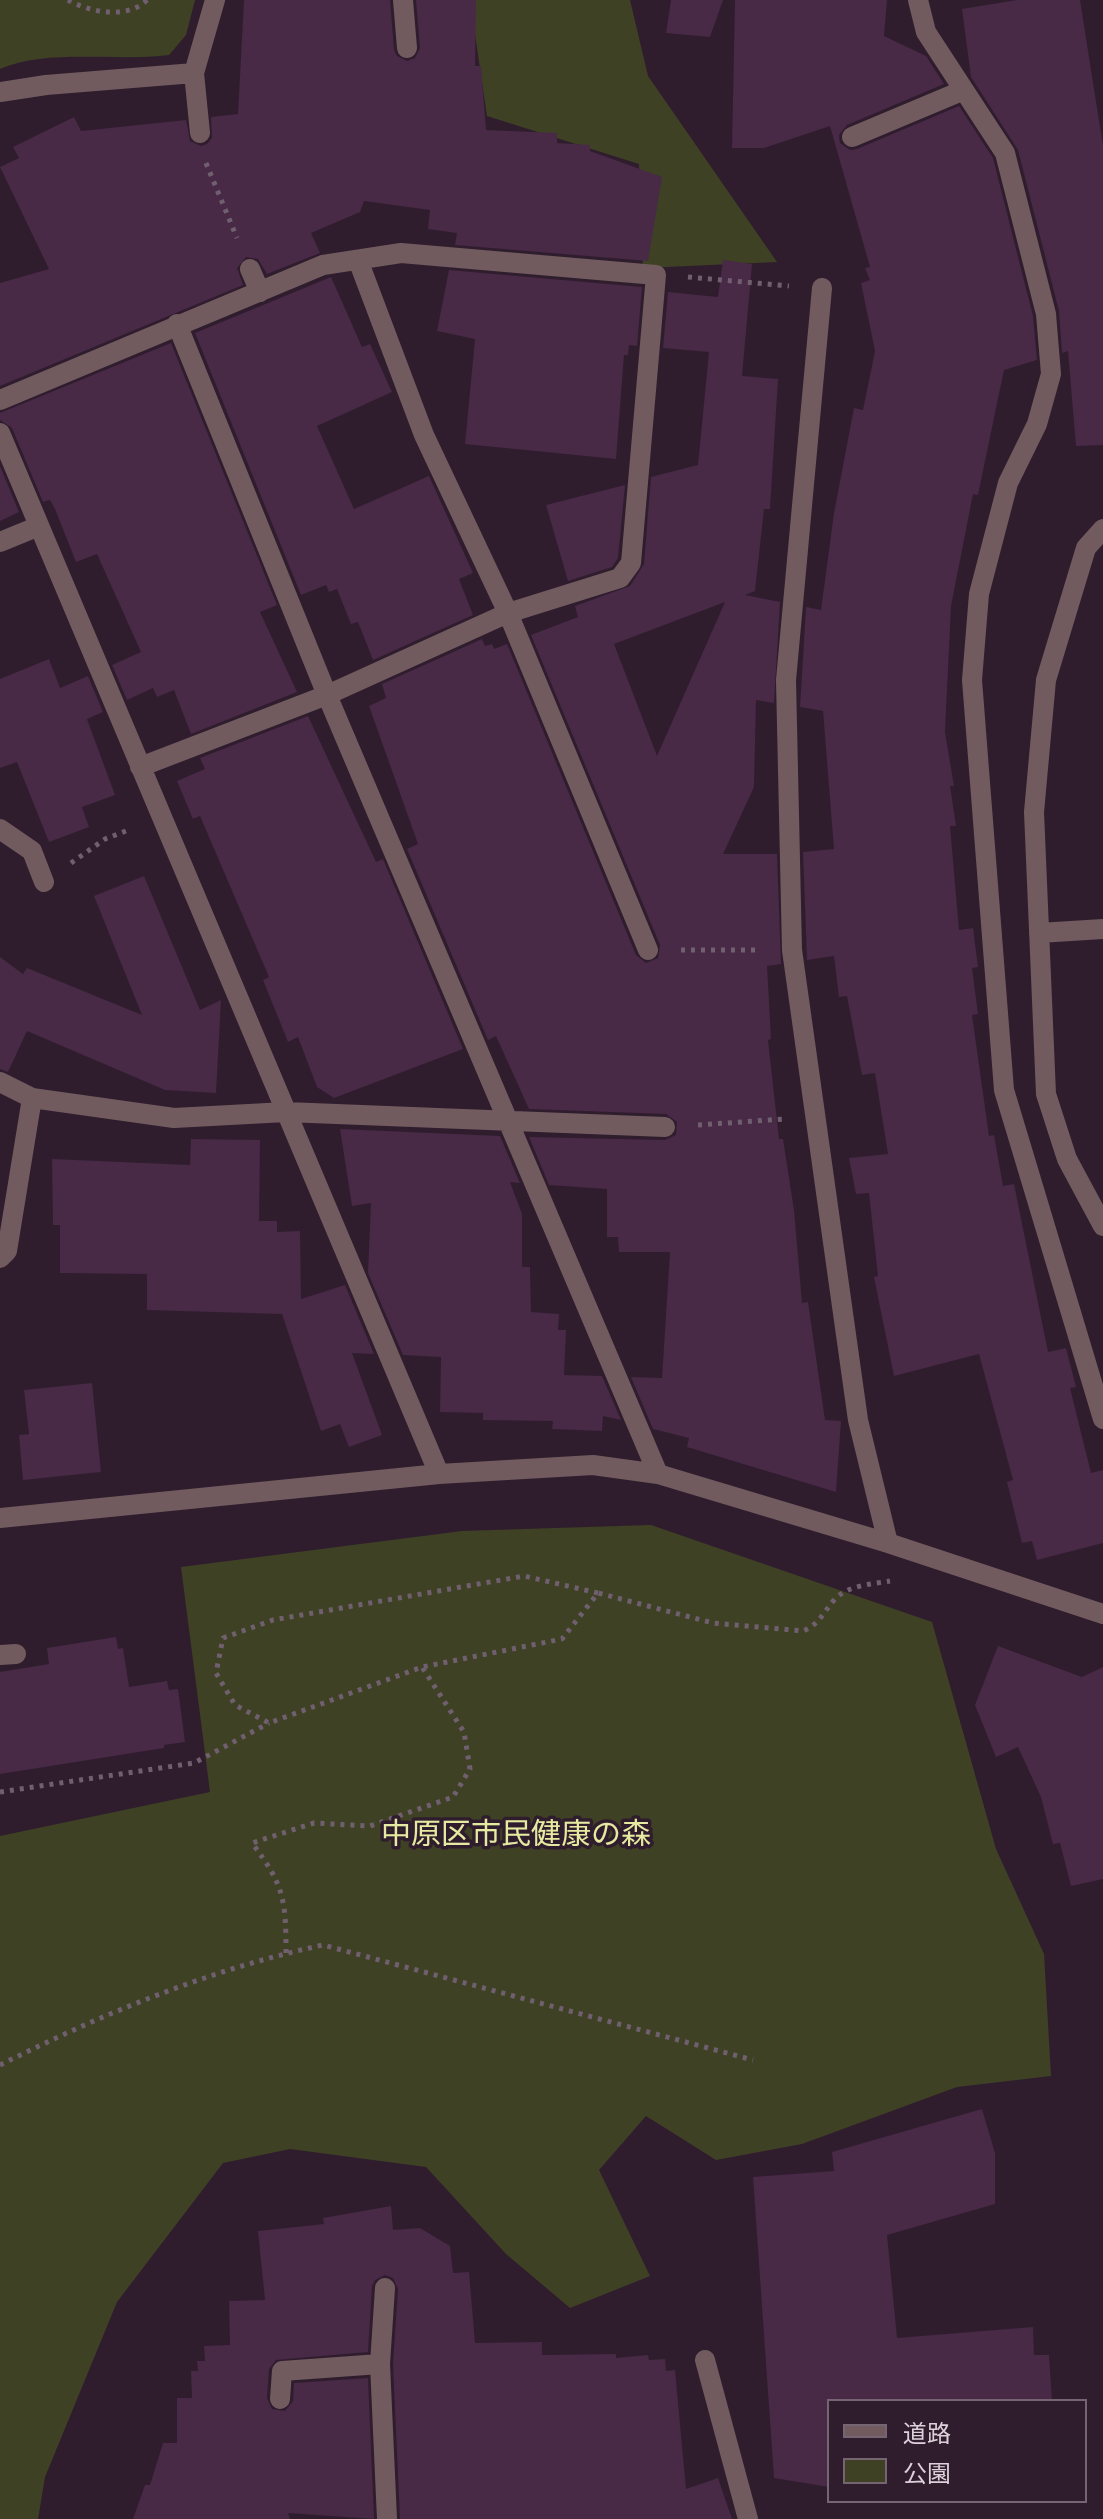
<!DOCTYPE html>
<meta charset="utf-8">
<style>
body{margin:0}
#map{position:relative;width:1103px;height:2519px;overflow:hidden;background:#2f1d2e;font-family:"Space Grotesk","Noto Sans JP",sans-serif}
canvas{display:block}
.legend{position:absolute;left:827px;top:2399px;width:260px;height:104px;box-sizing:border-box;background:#2f1d2e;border:2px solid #756573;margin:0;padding:10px 14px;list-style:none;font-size:24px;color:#ddd0db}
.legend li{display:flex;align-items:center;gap:16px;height:40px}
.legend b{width:40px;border:2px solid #756573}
</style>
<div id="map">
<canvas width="1103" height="2519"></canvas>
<ul class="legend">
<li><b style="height:10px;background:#715b5f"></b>道路</li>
<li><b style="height:22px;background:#3f4125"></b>公園</li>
</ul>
</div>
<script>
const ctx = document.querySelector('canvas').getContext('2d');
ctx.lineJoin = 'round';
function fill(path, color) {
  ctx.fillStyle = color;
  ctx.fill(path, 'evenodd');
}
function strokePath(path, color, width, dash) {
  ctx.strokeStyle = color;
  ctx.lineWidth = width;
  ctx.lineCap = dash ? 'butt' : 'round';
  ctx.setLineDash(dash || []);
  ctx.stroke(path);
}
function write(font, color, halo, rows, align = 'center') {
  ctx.font = font + ' "Space Grotesk","Noto Sans JP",sans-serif';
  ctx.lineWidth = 7;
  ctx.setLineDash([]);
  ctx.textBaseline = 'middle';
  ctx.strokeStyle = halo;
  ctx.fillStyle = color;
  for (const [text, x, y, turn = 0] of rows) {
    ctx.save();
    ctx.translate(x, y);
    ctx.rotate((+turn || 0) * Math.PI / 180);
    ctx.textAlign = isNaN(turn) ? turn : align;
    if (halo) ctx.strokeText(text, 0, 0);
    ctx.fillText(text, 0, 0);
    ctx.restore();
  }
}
fill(new Path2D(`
 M 0,0 L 195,0 L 186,35 L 169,55 C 118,62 47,48 0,69 Z
 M 470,0 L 630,0 L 648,76 L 777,262 L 643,268 L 639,164 L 487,116 Z
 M 651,1525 L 932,1622 L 996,1849 L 1044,1954 L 1051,2076 L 957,2087 L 802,2144 L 716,2160 L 646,2116 L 599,2170 L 650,2276 L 570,2308 L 506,2254 L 426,2167 L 290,2149 L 223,2163 L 117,2302 L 45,2477 L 38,2519 L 0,2519 L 0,1836 L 210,1792 L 181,1567 L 462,1531 Z`), '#3f4125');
fill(new Path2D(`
 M 244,0 L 390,0 L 394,50 L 397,56 L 407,61 L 415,58 L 420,48 L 416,0 L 476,0 L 475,66 L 481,66 L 486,130 L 557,133 L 557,143 L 590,145 L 590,151 L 662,177 L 648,261 L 455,245 L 457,233 L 428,229 L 430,210 L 364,201 L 360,212 L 311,233 L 320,253 L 267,274 L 258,259 L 246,257 L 237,268 L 243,285 L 0,386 L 0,283 L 49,269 L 0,167 L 19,158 L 13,147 L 74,117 L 81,131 L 186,120 L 190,141 L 201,146 L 207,144 L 212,138 L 211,117 L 238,114 Z
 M 671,0 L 723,0 L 710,37 L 666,33 Z
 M 735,0 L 887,0 L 884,36 L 926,56 L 944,84 L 847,125 L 839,135 L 840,143 L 850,150 L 857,149 L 959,106 L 993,158 L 1033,316 L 1037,360 L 1004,370 L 978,495 L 973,494 L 951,606 L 945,732 L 954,786 L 950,786 L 956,826 L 950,826 L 959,930 L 973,928 L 978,967 L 972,968 L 978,1014 L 972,1015 L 989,1136 L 994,1135 L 1003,1186 L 1014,1184 L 1048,1352 L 1066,1348 L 1076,1387 L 1070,1388 L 1091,1473 L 1103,1470 L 1103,1543 L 1037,1560 L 1032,1541 L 1022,1543 L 1007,1482 L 1013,1480 L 979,1354 L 894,1376 L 874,1277 L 878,1276 L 869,1193 L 856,1194 L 849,1158 L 888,1154 L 875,1073 L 862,1075 L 847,996 L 839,997 L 834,956 L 807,960 L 803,852 L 834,849 L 823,711 L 800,707 L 806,607 L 821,610 L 834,513 L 854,408 L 863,410 L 875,351 L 861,283 L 870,280 L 865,268 L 870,267 L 830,126 L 764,148 L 732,148 Z
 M 1017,0 L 1080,0 L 1103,146 L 1103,445 L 1076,446 L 1068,351 L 1062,353 L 1059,311 L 1018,150 L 971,77 L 962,9 Z
 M 723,260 L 752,264 L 742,376 L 778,379 L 770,509 L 764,509 L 755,591 L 745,595 L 780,602 L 774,703 L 756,700 L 754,787 L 723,854 L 777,854 L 781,964 L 767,966 L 771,1039 L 768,1040 L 779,1139 L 783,1139 L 794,1210 L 802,1303 L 808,1302 L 825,1420 L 841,1421 L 836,1492 L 687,1447 L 689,1438 L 653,1429 L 631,1377 L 662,1378 L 670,1252 L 619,1252 L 618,1237 L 607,1237 L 607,1189 L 549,1185 L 529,1137 L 665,1140 L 676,1135 L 677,1122 L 666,1114 L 529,1109 L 496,1036 L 488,1040 L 407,849 L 418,844 L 369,706 L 386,698 L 382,684 L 482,639 L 485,646 L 492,644 L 494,649 L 507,644 L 636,955 L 646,963 L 658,958 L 660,945 L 531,635 L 578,617 L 575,606 L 630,586 L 644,564 L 651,477 L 698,465 L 709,352 L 663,348 L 668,292 L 718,297 ZM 725,602 L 657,756 L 614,644 Z
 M 449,270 L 642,287 L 637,346 L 629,345 L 628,355 L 624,355 L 616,459 L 465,444 L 475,339 L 437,331 Z
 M 331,277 L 362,347 L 370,344 L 392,392 L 317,426 L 354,509 L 429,476 L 473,573 L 459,579 L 473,615 L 373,660 L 358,622 L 351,624 L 337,589 L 329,592 L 326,585 L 301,595 L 195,333 Z
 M 171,343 L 277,605 L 260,612 L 297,692 L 191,734 L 174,690 L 157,697 L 153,688 L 127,700 L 112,665 L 141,652 L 97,554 L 76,562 L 55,509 L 50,500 L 43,502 L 12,428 L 0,420 L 0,413 Z
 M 0,466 L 19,512 L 0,521 Z
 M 625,485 L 618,558 L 612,567 L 568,581 L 546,505 Z
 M 49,659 L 60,688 L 88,676 L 103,712 L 87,719 L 115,795 L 82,807 L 89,827 L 49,842 L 17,762 L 0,768 L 0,679 Z
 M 308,716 L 376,862 L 383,859 L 463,1049 L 334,1098 L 317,1087 L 298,1037 L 288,1042 L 263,980 L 269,977 L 200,816 L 193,819 L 177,781 L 205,769 L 200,758 Z
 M 144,876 L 200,1010 L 221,1000 L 216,1093 L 165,1090 L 27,1031 L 8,1072 L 0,1069 L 0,957 L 23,974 L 27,968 L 142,1015 L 94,896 Z
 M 340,1129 L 500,1136 L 520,1183 L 510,1182 L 522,1214 L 522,1267 L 530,1267 L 531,1312 L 559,1314 L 558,1330 L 566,1330 L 564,1375 L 602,1376 L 621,1420 L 603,1416 L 602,1431 L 552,1429 L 553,1421 L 483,1420 L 483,1413 L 440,1412 L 441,1357 L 403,1355 L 368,1273 L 371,1203 L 352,1206 Z
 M 191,1139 L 260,1140 L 259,1221 L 277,1221 L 277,1232 L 300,1231 L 301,1299 L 345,1285 L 374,1354 L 352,1353 L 382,1435 L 349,1447 L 340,1424 L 321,1431 L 282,1314 L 147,1310 L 147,1274 L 60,1273 L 60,1225 L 53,1225 L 52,1159 L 190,1165 Z
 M 92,1383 L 101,1472 L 23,1480 L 19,1435 L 29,1434 L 24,1390 Z
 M 116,1637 L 118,1649 L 123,1648 L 129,1687 L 167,1681 L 169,1690 L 178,1689 L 185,1742 L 164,1745 L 164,1748 L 0,1774 L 0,1672 L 49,1664 L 47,1648 Z
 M 998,1646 L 1082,1677 L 1103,1667 L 1103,1879 L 1071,1886 L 1060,1843 L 1053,1844 L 1041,1797 L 1018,1747 L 996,1757 L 975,1705 Z
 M 982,2109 L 995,2153 L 995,2204 L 887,2235 L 897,2338 L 1033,2327 L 1034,2355 L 1049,2355 L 1052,2401 L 829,2401 L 829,2487 L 774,2478 L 753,2177 L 834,2171 L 832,2152 Z
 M 391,2206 L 393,2230 L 420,2228 L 450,2246 L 453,2273 L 469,2272 L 475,2343 L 542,2342 L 542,2355 L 616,2354 L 616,2358 L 648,2355 L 649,2360 L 665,2359 L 666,2371 L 675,2370 L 686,2489 L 718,2478 L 732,2519 L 400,2519 L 393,2364 L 398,2289 L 393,2278 L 385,2275 L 375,2280 L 372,2286 L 368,2352 L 276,2360 L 269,2369 L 267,2398 L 272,2409 L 285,2411 L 293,2401 L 294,2383 L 368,2378 L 374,2519 L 288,2513 L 290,2519 L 133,2519 L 145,2485 L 150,2485 L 163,2443 L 177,2443 L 177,2398 L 192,2398 L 191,2371 L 198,2371 L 197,2361 L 205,2361 L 204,2346 L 230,2345 L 229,2301 L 265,2300 L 258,2231 L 324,2224 L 323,2218 Z`), '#482946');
strokePath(new Path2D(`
 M 68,0 C 89,12 127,20 147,0
 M 206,163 L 237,238
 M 688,277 L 789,286
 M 71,863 L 105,839 L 131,829
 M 681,950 L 759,950
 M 698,1125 L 784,1119
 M 598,1593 L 524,1576 L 273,1620 L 223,1638 L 216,1673 L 235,1705 L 269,1723 L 422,1667 L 562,1639 L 598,1593 L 713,1623 L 803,1631 C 820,1624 823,1612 835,1599 C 848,1585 873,1584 890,1581
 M 0,1792 L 194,1763 L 269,1723
 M 286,1953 C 286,1900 284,1885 252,1843 L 314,1823 L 370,1826 L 453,1797 L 470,1769 L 464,1732 L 422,1667
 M 0,2065 C 102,2014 211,1969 323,1945 L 753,2060`), '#70606f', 5, [4, 6]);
strokePath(new Path2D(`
 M 403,0 L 407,48
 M 918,0 L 926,32 L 1005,153 L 1046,314 L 1051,374 L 1037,424 L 1008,483 L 979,594 L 972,680 L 1004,1090 L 1103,1419
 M 0,92 L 46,85 L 194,73
 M 200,133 L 194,73 L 215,0
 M 852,137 L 964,90
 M 358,260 L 424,435 L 508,613 L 648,950
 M 250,269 L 260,292
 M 822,288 L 786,680 L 792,950 L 858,1420 L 888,1543
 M 177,324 L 327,695 L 658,1474
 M 0,400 L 323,265 L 401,253 L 656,275 L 631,563 L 620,578 L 508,613 L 327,695 L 140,767
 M 0,433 L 439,1474
 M 1103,529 L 1086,548 L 1046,680 L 1034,812 L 1046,1094 L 1067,1159 L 1103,1226
 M 0,542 L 39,526
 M 0,829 L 32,851 L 44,882
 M 1039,933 L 1103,929
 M 0,1082 L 32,1098 L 174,1118 L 286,1112 L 665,1127
 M 0,1258 L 7,1251 L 32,1098
 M 0,1518 L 439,1474 L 593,1465 L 658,1474 L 888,1543 L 1103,1614
 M 0,1655 L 16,1654
 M 385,2288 L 380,2364 L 387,2519
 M 705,2360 L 748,2519
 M 280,2399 L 282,2371 L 380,2364`), '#715b5f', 20);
write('30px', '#e6eaa0', '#2f1d2e', [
 ["中原区市民健康の森",516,1836]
]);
</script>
